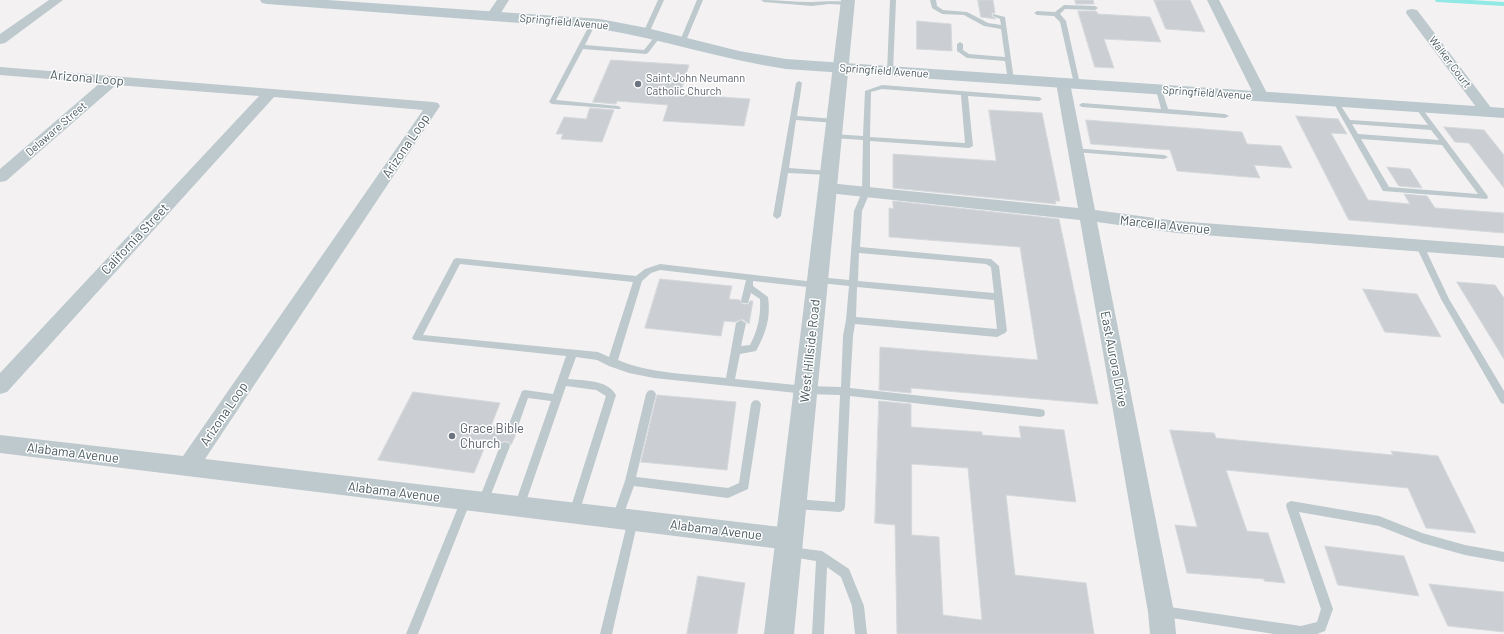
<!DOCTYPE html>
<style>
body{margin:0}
canvas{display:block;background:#f3f1f2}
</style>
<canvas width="1504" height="634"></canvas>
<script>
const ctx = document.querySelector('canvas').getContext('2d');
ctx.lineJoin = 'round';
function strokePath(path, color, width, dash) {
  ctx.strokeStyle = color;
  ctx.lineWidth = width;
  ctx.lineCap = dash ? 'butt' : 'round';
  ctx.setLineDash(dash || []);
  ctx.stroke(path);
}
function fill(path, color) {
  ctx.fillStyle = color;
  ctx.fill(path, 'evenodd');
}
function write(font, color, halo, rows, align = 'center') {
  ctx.font = font + ' Barlow,sans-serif';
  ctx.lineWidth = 3;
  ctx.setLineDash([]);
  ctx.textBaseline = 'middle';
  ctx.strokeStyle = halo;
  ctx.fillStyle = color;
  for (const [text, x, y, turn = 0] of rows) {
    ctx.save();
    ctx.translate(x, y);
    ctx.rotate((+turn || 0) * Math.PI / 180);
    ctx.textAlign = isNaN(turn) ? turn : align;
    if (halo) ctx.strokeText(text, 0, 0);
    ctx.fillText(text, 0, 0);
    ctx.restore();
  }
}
strokePath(new Path2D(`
 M 1437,0 L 1504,4`), '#91e9e5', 4);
const building = new Path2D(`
 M 978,0 L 993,0 L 995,13 L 992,13 L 992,16 L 996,19 L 981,17 Z
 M 1075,0 L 1093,0 L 1094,4 L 1076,4 Z
 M 1154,0 L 1190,0 L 1205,32 L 1166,29 Z
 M 1078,11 L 1096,11 L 1098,14 L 1150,17 L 1161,42 L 1104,39 L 1114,68 L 1095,67 Z
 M 917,21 L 951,24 L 952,51 L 917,49 Z
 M 611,60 L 689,65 L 680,94 L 750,99 L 744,126 L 663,121 L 668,105 L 617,101 L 616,104 L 593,102 Z
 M 590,108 L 614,110 L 602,142 L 561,139 L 563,134 L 556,134 L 564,117 L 586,119 Z
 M 989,110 L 1042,113 L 1060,201 L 1055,201 L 1056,204 L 893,188 L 893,154 L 996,161 Z
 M 1296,116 L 1338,119 L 1347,134 L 1331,133 L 1368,200 L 1410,204 L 1404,194 L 1427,196 L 1435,208 L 1504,213 L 1504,233 L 1349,220 Z
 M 1086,120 L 1242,132 L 1247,144 L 1281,146 L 1292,168 L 1254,165 L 1260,178 L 1177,171 L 1170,150 L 1091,144 Z
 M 1444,127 L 1484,130 L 1504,155 L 1504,188 L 1469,143 L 1455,142 Z
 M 1387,167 L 1410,169 L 1422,188 L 1399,186 Z
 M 893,201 L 1059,219 L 1098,404 L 911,388 L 911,393 L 879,390 L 880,347 L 1038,360 L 1020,247 L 889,237 L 889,208 L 893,209 Z
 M 660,279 L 732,286 L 729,299 L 740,300 L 742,304 L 748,304 L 750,301 L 753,301 L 749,324 L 742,319 L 735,322 L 724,321 L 721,336 L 645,328 Z
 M 1457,282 L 1495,285 L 1504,298 L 1504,359 Z
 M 1363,289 L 1417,294 L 1441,337 L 1385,332 Z
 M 413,392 L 500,403 L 491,426 L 506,428 L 508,433 L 516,434 L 511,445 L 509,442 L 505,441 L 501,442 L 499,446 L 486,444 L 474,473 L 378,460 Z
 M 657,395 L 736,402 L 727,470 L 641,462 Z
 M 879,401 L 911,404 L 911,427 L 982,432 L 982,435 L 1021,438 L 1019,426 L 1064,430 L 1076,502 L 1006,495 L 1015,575 L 1086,583 L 1094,634 L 897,634 L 895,525 L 875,523 ZM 912,464 L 968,468 L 982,620 L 943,615 L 939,537 L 912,535 Z
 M 1170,430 L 1214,433 L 1216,438 L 1393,455 L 1391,451 L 1438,456 L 1476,533 L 1426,528 L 1408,488 L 1226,470 L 1247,531 L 1268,533 L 1285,583 L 1264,581 L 1264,579 L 1187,573 L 1175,525 L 1197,527 Z
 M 1325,546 L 1404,556 L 1419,596 L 1338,585 Z
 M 698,576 L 745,583 L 737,634 L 687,634 Z
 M 1429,584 L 1504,592 L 1504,632 L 1448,626 Z`);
fill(building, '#cbcfd3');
strokePath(building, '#d5d9dc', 1);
fill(new Path2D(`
 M 658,0 L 664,0 L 649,33 L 644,34 L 643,33 Z
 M 697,0 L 703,0 L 685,43 L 680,44 L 679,43 Z
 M 761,0 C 778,0 794,2 811,2 C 822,2 842,0 851,3 L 848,5 L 829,4 L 812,6 L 764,2 Z
 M 890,0 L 896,0 L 893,72 L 890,74 L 887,72 Z
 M 930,0 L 936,0 L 937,6 L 943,10 L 967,12 L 988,23 L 1001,25 L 1000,19 L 993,16 L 993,14 L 1005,17 L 1014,80 L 1013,81 L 1009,81 L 1008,80 L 1005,61 L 967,58 L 957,51 L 957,44 L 960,42 L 963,44 L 963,50 L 969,54 L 1005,57 L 1001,29 L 984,26 L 964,15 L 942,14 L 932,8 Z
 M 1064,5 L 1095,6 L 1098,8 L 1095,10 L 1065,9 L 1060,14 L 1066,21 L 1080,84 L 1077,86 L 1074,84 L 1060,22 L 1054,16 L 1037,15 L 1034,13 L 1037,11 L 1055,12 Z
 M 591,22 L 596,23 L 585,45 L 644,50 L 656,35 L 661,36 L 648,53 L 646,54 L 583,49 L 556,100 L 618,106 L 621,108 L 620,109 L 552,104 L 549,102 Z
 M 799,81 L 802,83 L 797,116 L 835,119 L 839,121 L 835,123 L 796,120 L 789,168 L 829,171 L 833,173 L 829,175 L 788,173 L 781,216 L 777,219 L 773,216 L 796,83 Z
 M 882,85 L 1039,97 L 1042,99 L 1039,101 L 968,96 L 973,146 L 969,148 L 870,141 L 870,192 L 862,211 L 860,247 L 991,259 L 999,266 L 1007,331 L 1005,333 L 997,337 L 855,324 L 853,336 L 850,388 L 1040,409 L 1044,410 L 1045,413 L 1044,416 L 1040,417 L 850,396 L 845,507 L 844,510 L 840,512 L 795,509 L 791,507 L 790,504 L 791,501 L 795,499 L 835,502 L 840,395 L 806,394 L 654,378 L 629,373 L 609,366 L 597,360 L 576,357 L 568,379 C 583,381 607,379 616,395 L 579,513 L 578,516 L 574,518 L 570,516 L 569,513 L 606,396 L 596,390 L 566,386 L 524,507 L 523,510 L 519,512 L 515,510 L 514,507 L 551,401 L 528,398 L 516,432 L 512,433 L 508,432 L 507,429 L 522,391 L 525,390 L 553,394 L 566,356 L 414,340 L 412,338 L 454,259 L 457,258 L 636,276 L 645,269 L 660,264 L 815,282 L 815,278 L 818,277 L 849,280 L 854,211 L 862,192 L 863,140 L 833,138 L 829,136 L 833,134 L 863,136 L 865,91 ZM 882,89 L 961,95 L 965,143 L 870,137 L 871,92 ZM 859,253 L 986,264 L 991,267 L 994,293 L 858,281 ZM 460,264 L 633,282 L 609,357 L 598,352 L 423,335 ZM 660,270 L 746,280 L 741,301 L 742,303 L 748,303 L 751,293 L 760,299 C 761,315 758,330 750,345 L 741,346 L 746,323 L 741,320 L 736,323 L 726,378 C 690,374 651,374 618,360 L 642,281 L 651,273 ZM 753,281 L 817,288 L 820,287 L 820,283 L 849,286 L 846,320 L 843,336 L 841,387 L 806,386 L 735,379 L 740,354 L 756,351 C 766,333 771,317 768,297 L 753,286 ZM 857,287 L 994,300 L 997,329 L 856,317 Z
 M 1159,88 L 1162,90 L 1168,109 L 1225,114 L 1229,116 L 1225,118 L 1082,107 L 1079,105 L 1082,103 L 1161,109 L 1156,90 Z
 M 1336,100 L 1338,101 L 1350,120 L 1428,125 L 1415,107 L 1416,106 L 1420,106 L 1487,195 L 1488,197 L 1487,199 L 1383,191 L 1333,102 ZM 1352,124 L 1431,130 L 1439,140 L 1358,134 ZM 1361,139 L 1442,145 L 1478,194 L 1389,187 Z
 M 1072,148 L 1164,155 L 1168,157 L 1164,159 L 1075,152 L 1071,150 Z
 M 1420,243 L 1424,246 L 1449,299 L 1504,391 L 1504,404 L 1501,403 L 1441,299 L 1416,246 Z
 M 651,390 L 654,391 L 656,394 L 636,477 L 728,488 L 739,483 L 751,404 L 753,401 L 756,400 L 759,401 L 761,404 L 748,489 L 728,498 L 634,486 L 621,521 L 617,523 L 613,521 L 612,518 L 625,481 L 646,394 L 648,391 Z
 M 505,442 L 509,443 L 510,446 L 488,502 L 487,505 L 483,507 L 479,505 L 478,502 L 500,446 L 501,443 Z
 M 466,495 L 470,497 L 471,500 L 418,634 L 406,634 L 461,500 L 462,497 Z
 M 1291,501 L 1379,516 L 1422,533 L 1465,545 L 1504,552 L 1504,562 L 1465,555 L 1422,543 L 1379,526 L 1299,512 L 1333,609 L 1325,631 L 1317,634 L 1274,634 L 1159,616 L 1157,612 L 1159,608 L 1163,606 L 1301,626 L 1317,622 L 1321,609 L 1286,506 L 1287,503 Z
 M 633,515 L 637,516 L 638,520 L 612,634 L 600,634 L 628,520 L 629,516 Z
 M 790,547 L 822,551 L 849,569 L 864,606 L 867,634 L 855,634 L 852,606 L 841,577 L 827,567 L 824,634 L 812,634 L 816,561 L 786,556 L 784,552 L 786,548 Z`), '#bdc9cd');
fill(new Path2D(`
 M 49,0 L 63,0 L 5,43 L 0,44 L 0,34 Z
 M 497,0 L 509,0 L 497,19 L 487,19 L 486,16 Z
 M 1207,0 L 1219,0 L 1269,97 L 1267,100 L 1262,101 L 1257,100 L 1255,97 Z
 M 1412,9 L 1417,10 L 1492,109 L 1494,112 L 1492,115 L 1487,116 L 1482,115 L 1406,13 L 1407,10 Z
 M 0,67 L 433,102 L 438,103 L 440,106 L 205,459 L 789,528 L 797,531 L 801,539 L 797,547 L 789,550 L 0,453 L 0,435 L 183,456 L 423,110 L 274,97 L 7,392 L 0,394 L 0,373 L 259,96 L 116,85 L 6,181 L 0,182 L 0,169 L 100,83 L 0,75 Z
 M 1063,79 L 1068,80 L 1070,83 L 1095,210 L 1177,221 L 1504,246 L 1504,258 L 1177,233 L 1097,222 L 1174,612 L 1176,634 L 1150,634 L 1148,612 L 1080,220 L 828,193 L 822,192 L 820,188 L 822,184 L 828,183 L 1078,208 L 1056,83 L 1058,80 Z`), '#bdc9cd');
fill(new Path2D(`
 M 841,0 L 855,0 L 794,634 L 764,634 Z`), '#bdc9cd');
fill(new Path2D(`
 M 260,0 L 328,0 L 600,19 L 647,28 L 739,51 L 786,59 L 1504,108 L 1504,118 L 786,69 C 723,60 663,39 600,29 L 267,4 L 262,3 Z`), '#bbc9ce');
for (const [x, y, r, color] of [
 [638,84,4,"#6b7280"],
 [452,436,4,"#6b7280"]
]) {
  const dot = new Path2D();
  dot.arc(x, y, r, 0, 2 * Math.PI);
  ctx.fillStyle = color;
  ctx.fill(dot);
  strokePath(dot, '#fff', 1.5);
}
write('11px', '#49595e', '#fff', [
 ["Springfield Avenue",564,22,5],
 ["Walker Court",1450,62,53],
 ["Springfield Avenue",884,71,4],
 ["Springfield Avenue",1207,93,4],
 ["Delaware Street",56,129,-41]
]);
write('11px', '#5b616d', '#fff', [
 ["Saint John Neumann",646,78],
 ["Catholic Church",646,91]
], 'left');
write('13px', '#49595e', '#fff', [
 ["Arizona Loop",87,78,5],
 ["Arizona Loop",406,146,-56],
 ["Marcella Avenue",1165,225,6],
 ["California Street",135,239,-47],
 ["West Hillside Road",810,351,-84],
 ["East Aurora Drive",1114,359,79],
 ["Arizona Loop",224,414,-56],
 ["Alabama Avenue",73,453,7],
 ["Alabama Avenue",394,492,7],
 ["Alabama Avenue",716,530,7]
]);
write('13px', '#5b616d', '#fff', [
 ["Grace Bible",460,429],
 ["Church",460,444]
], 'left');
</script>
